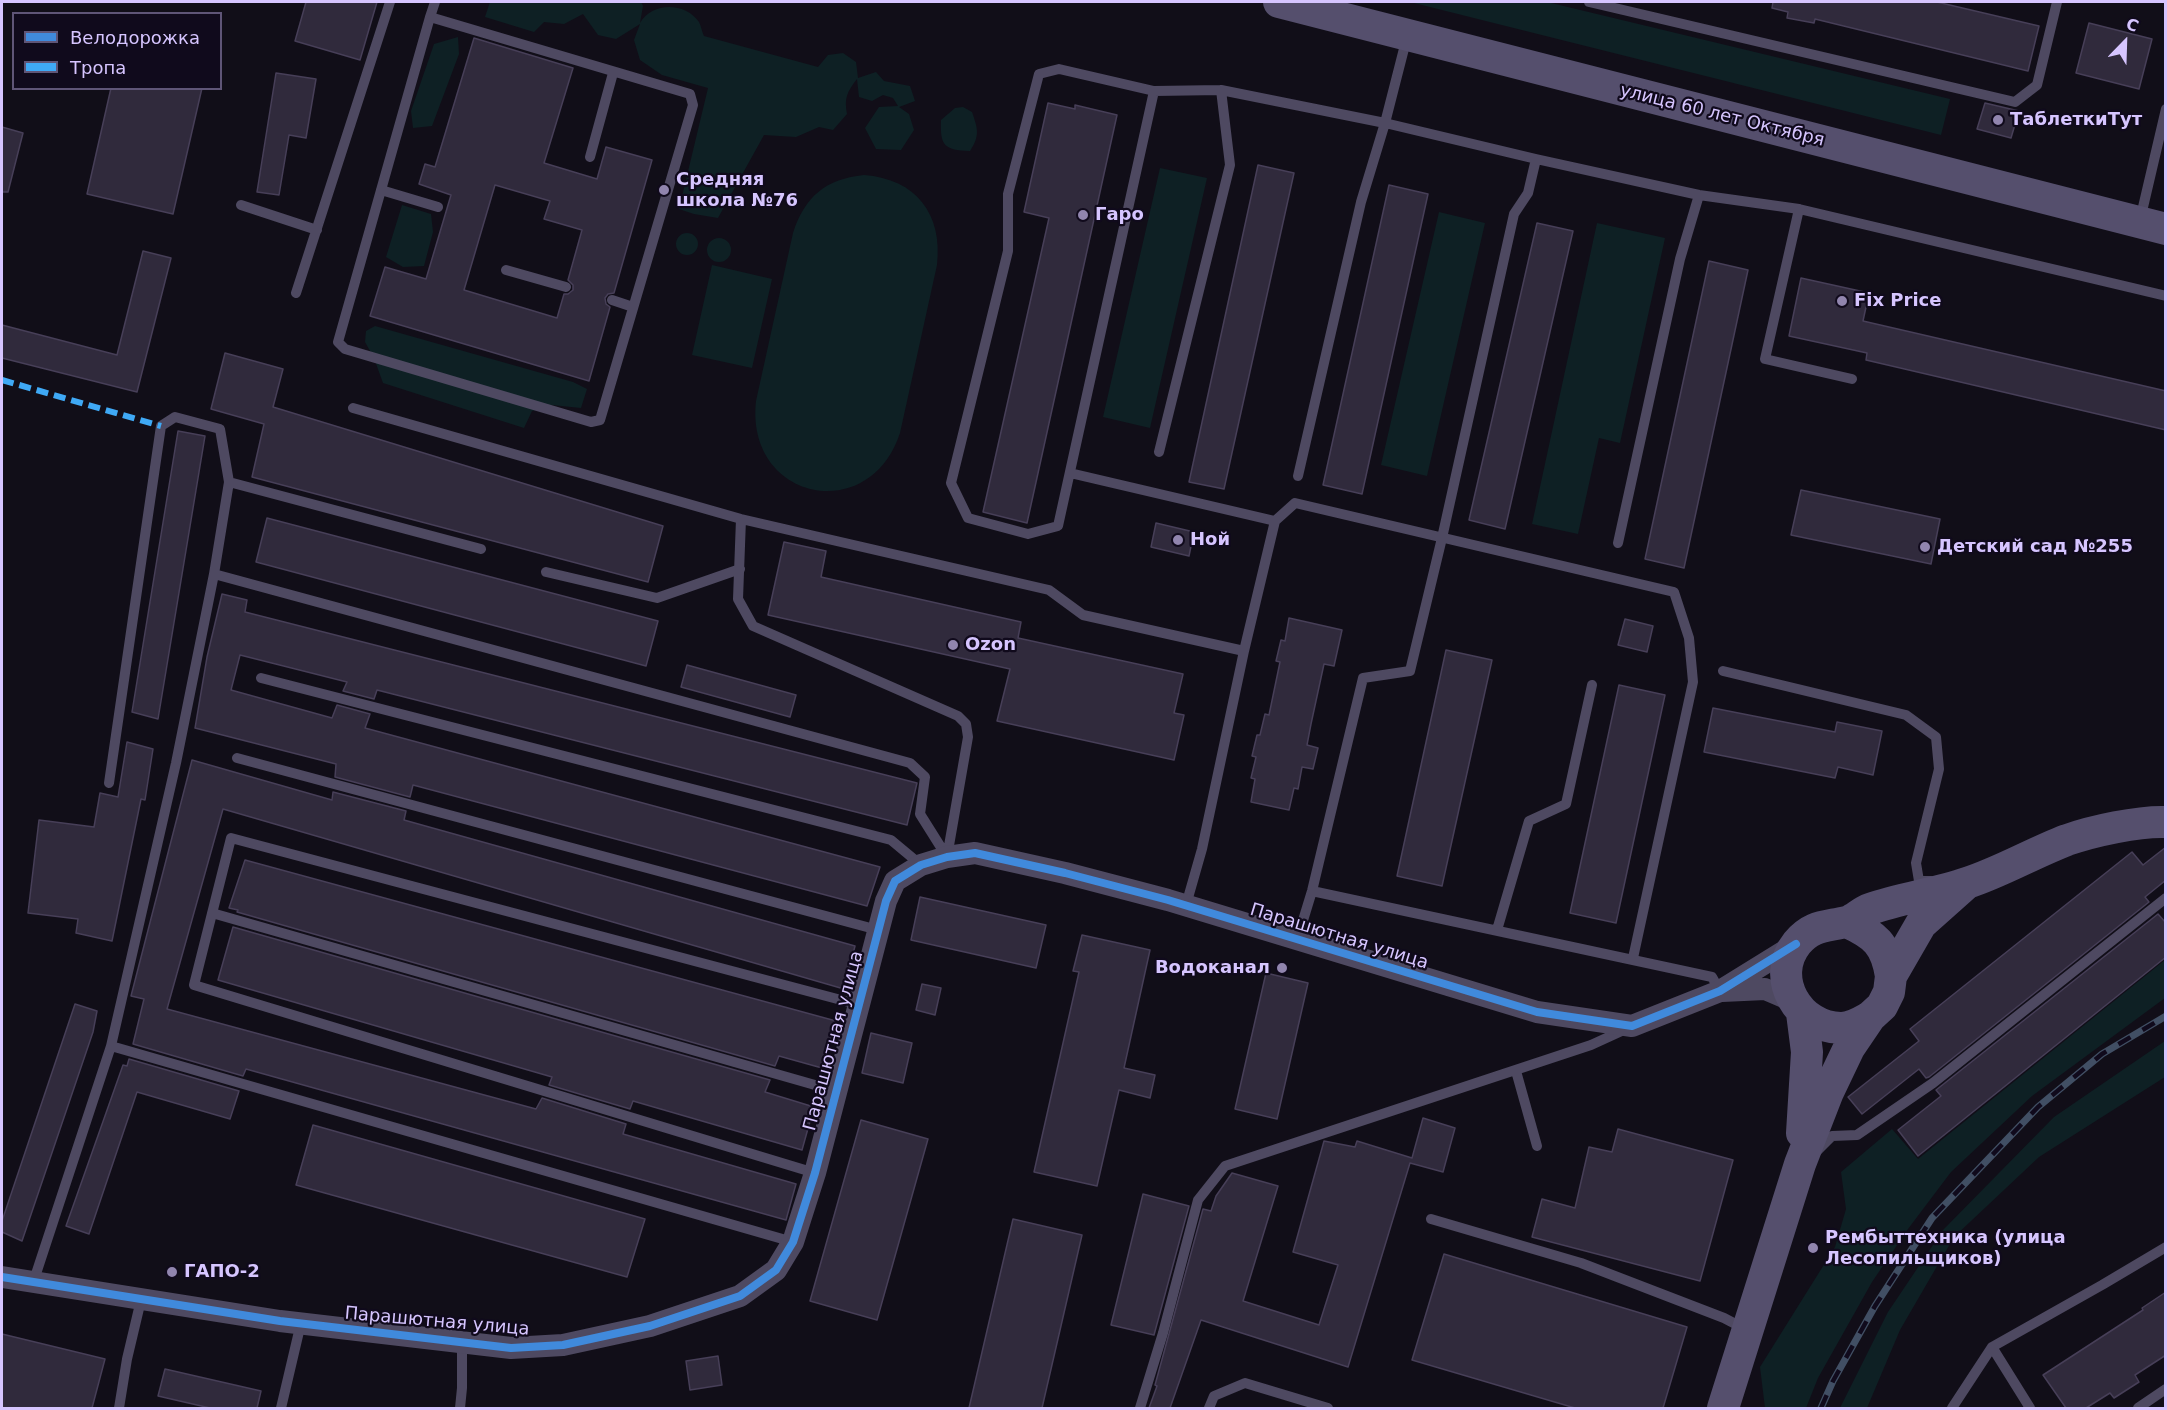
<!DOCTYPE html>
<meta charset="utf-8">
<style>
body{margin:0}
#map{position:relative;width:2167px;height:1410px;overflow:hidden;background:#110e18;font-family:"DejaVu Sans",sans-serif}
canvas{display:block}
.frame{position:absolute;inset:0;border:3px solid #d6c5ff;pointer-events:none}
.legend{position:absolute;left:12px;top:12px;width:210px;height:78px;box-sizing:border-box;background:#100a1c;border:2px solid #5f5577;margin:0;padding:8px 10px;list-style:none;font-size:18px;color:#d6c5ff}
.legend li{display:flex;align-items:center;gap:12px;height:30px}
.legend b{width:30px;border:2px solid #5f5577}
.north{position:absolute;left:2095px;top:12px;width:60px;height:60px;-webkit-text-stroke:4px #100a1c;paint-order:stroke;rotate:23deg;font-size:16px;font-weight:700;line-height:24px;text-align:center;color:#d6c5ff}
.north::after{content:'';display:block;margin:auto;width:21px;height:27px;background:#d6c5ff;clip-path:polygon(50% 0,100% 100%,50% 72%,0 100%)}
</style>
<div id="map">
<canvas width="2167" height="1410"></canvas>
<div class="frame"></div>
<ul class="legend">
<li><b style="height:8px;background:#408adc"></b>Велодорожка</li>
<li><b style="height:8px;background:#3fa9f5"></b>Тропа</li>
</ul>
<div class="north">С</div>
</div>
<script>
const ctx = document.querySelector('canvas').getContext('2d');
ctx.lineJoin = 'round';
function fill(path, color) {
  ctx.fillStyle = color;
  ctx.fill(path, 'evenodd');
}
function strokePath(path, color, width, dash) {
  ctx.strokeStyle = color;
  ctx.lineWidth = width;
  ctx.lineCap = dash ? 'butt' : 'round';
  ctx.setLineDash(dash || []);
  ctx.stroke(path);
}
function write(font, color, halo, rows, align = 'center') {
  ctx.font = font + ' "DejaVu Sans",sans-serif';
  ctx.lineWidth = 4.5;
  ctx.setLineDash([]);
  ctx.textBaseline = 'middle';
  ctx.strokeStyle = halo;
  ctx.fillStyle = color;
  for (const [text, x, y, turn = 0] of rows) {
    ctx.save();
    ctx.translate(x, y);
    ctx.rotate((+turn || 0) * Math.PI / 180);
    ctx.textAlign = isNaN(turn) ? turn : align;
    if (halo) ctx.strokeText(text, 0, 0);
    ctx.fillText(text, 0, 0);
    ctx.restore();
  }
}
fill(new Path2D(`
 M 490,2 L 641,2 L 643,6 L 640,23 C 652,2 685,2 699,22 C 701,26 702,32 704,36 L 818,67 L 828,55 L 843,53 L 856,62 L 858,78 L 876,72 L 884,81 L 910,86 L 915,101 L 899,107 L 909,114 L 914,130 L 901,150 L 876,149 L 865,128 L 879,107 L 898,106 L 893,98 L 883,95 L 872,101 L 859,97 L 857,79 C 847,92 844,98 847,114 L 833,130 L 819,127 L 796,137 L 764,135 L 718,218 L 694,214 L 679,209 L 708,88 L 662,75 L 640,60 L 634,40 L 640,24 L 616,39 L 598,35 L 583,14 L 564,24 L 544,22 L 534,32 L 485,17 Z
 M 1410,2 L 1547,2 L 1950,99 L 1941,135 Z
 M 458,37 L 459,54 L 432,126 L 413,128 L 411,111 L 434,44 Z
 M 963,107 L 972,112 C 978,129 980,136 970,151 C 944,150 940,146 941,120 L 955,108 Z
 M 1160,168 L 1207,178 L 1150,428 L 1103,417 Z
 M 864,175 C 916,179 943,214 937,265 L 900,433 C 869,527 745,500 756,401 L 793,233 C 805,196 826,179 864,175 Z
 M 402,205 L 431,214 L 433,232 L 424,266 L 403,267 L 386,257 Z
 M 1439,212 L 1485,223 L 1427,476 L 1381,465 Z
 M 1597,223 L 1665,238 L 1620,443 L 1599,438 L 1578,534 L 1532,524 Z
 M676 244a11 11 0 1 1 22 0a11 11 0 1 1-22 0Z
 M707 250a12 12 0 1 1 24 0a12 12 0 1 1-24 0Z
 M 712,265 L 772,279 L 752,368 L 692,355 Z
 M 375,326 L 573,382 L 587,389 L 581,408 L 552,405 L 532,411 L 524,428 L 383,383 L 374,358 L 365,342 L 366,331 Z
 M 2165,960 L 2165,998 L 2032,1096 L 1951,1172 L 1908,1229 L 1872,1282 L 1818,1378 L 1806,1408 L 1765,1408 L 1760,1367 L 1835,1247 L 1846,1209 L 1841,1172 L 1892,1129 L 1918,1159 Z
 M 2165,1041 L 2165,1077 L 2039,1157 L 1954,1237 L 1900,1330 L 1867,1408 L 1840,1408 L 1888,1312 L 1943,1230 L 2054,1117 Z`), '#0e2024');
const building = new Path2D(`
 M 306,2 L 377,2 L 360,60 L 295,41 Z
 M 1773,2 L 1937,2 L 2039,26 L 2028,71 L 1815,19 L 1814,23 L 1787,18 L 1788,12 L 1772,8 Z
 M 2089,23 L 2152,39 L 2139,89 L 2076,73 Z
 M 474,38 L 573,68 L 544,163 L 597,179 L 606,147 L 652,160 L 614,293 L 608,294 L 605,298 L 606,304 L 610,307 L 589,381 L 370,316 L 385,267 L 426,279 L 451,195 L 419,184 L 425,164 L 435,167 ZM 495,185 L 550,201 L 544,219 L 582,230 L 568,280 L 573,285 L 573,290 L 568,294 L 564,294 L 557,318 L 464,290 Z
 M 276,73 L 316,79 L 306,138 L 289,135 L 279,195 L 257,192 Z
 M 111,88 L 202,88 L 173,214 L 87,194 Z
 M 1048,103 L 1075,109 L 1075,105 L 1117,115 L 1027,523 L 983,512 L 1049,218 L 1024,212 Z
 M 1985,103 L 2019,111 L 2011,138 L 1977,129 Z
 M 2,127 L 23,133 L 8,192 L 2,192 Z
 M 1258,165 L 1294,173 L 1224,489 L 1189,482 Z
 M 1389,185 L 1428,194 L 1362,494 L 1323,485 Z
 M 1537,223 L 1573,231 L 1505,529 L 1469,520 Z
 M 143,251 L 171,258 L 137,392 L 2,358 L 2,325 L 117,355 Z
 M 1709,261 L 1748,270 L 1684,568 L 1645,559 Z
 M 1801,278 L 1869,293 L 1863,321 L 2166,391 L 2166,430 L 1866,360 L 1867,353 L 1789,336 Z
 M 225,353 L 283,369 L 273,407 L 663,526 L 648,582 L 252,477 L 264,424 L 211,409 Z
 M 178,431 L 205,436 L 158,719 L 132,712 Z
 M 1801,490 L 1940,519 L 1931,564 L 1791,535 Z
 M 267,518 L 658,621 L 646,666 L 256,562 Z
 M 1156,523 L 1194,532 L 1189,556 L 1151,547 Z
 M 784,542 L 826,551 L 821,577 L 1021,622 L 1018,638 L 1183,674 L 1174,713 L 1184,715 L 1174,760 L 997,721 L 1010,669 L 768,615 Z
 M 222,594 L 247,600 L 245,612 L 917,783 L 907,825 L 377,690 L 374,699 L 343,691 L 347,682 L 240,655 L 231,690 L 332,718 L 337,705 L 370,714 L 365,728 L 880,867 L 867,906 L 413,785 L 410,797 L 335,777 L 336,764 L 195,728 L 207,657 Z
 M 1289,618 L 1342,630 L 1334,666 L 1324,664 L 1311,724 L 1307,745 L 1318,748 L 1313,769 L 1302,767 L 1298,789 L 1294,788 L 1289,810 L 1251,802 L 1255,779 L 1251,778 L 1256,757 L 1252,756 L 1257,735 L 1260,735 L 1265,714 L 1269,715 L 1280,662 L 1276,661 L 1281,640 L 1285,641 Z
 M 1625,619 L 1653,626 L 1647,652 L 1618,645 Z
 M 1446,650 L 1492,660 L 1442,886 L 1397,876 Z
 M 687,665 L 796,695 L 790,717 L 681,687 Z
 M 1619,685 L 1665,695 L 1616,923 L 1570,913 Z
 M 1713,708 L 1835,732 L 1837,722 L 1882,731 L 1873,775 L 1838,767 L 1835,778 L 1704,752 Z
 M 127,742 L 153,749 L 145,800 L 141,799 L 112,941 L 76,933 L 78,919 L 28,913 L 39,820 L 94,827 L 100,793 L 118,797 Z
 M 192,760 L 332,800 L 333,792 L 406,811 L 404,820 L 855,946 L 844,989 L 223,809 L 167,1009 L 536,1109 L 542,1098 L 626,1124 L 623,1134 L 796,1184 L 786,1220 L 246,1069 L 243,1076 L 133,1044 L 144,999 L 131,996 Z
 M 2166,847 L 2166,880 L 2145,897 L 2149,902 L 1929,1077 L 1926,1078 L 1919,1069 L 1862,1114 L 1848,1097 L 1919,1041 L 1910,1029 L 2132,852 L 2143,865 Z
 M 245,860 L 836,1021 L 822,1068 L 779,1056 L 775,1066 L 237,912 L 238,910 L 229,908 Z
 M 920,897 L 1046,925 L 1036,968 L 911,940 Z
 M 2158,914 L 2166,923 L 2166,957 L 1918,1156 L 1898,1130 L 1941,1096 L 1936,1090 Z
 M 233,927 L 770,1080 L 765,1092 L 814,1107 L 802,1150 L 633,1101 L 630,1109 L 549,1085 L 552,1077 L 218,980 Z
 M 1082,935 L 1150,950 L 1124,1068 L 1155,1075 L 1150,1098 L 1119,1090 L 1097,1186 L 1034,1172 L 1079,972 L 1073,971 Z
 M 1266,973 L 1308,983 L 1277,1119 L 1235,1109 Z
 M 922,984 L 941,988 L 935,1015 L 916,1010 Z
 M 75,1004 L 97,1011 L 93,1032 L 22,1241 L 2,1232 L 2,1221 Z
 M 871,1033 L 912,1043 L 903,1083 L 862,1073 Z
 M 129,1059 L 239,1091 L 230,1119 L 137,1092 L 89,1234 L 66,1226 L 123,1065 L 127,1066 Z
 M 1423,1118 L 1455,1128 L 1443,1172 L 1410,1163 L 1348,1367 L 1201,1320 L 1170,1408 L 1149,1408 L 1157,1386 L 1155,1385 L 1203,1209 L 1211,1211 L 1216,1196 L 1232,1173 L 1278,1186 L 1243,1301 L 1319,1325 L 1338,1265 L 1293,1252 L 1324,1141 L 1355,1147 L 1357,1141 L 1412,1158 Z
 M 861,1120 L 928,1139 L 877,1320 L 810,1301 Z
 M 313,1125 L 645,1219 L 627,1277 L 296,1185 Z
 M 1618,1129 L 1733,1160 L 1700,1281 L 1532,1237 L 1542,1199 L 1575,1208 L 1589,1147 L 1612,1152 Z
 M 1143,1194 L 1189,1206 L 1154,1335 L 1111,1325 Z
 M 1013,1219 L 1082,1235 L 1042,1408 L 969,1408 Z
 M 1444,1254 L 1687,1327 L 1663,1408 L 1575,1408 L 1412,1360 Z
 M 2166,1292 L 2166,1355 L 2135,1375 L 2139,1382 L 2114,1398 L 2110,1393 L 2086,1408 L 2066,1408 L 2043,1375 L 2143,1310 L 2142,1308 Z
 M 2,1334 L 105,1359 L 92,1408 L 2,1408 Z
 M 718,1356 L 722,1385 L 690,1390 L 686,1361 Z
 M 165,1369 L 261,1391 L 257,1408 L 210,1408 L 158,1396 Z`);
fill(building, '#302a3c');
strokePath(building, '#473f58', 1.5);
strokePath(new Path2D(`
 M 1589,2 L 2015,102 L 2037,85 L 2057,2
 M 430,17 L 690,94 L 693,105 L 600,420 L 591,422 L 345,349 L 338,342 L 430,17 L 435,2
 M 1154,91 L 1058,526 L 1028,534 L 968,518 L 951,483 L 1008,251 L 1008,194 L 1039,74 L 1059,69 L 1154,91 L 1221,90 L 1385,123 L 1536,159 L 1699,195 L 1799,209 L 2166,296
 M 590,157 L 613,73
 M 381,190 L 438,207
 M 241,205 L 317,230
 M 1799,209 L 1765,359 L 1852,379
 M 2140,220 L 2166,109
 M 506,270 L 566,287
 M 296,293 L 390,2
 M 612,300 L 633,307
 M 353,408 L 741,519 L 1049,590 L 1083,615 L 1244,651
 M 1159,452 L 1230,165 L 1221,90
 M 1070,473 L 1275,521
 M 1298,476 L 1361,202 L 1385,123 L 1407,37
 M 229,482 L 481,549
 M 741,519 L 738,599 L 753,626 L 958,716 L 966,724 L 968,737 L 947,857
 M 1618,543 L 1680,259 L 1699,195
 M 546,572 L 657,598 L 740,569
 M 214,574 L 910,763 L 925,777 L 920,814 L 947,857
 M 1723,671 L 1906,715 L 1936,737 L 1939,769 L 1916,863 L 1919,881 L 1931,881
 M 261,678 L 891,840 L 921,865
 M 237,758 L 878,930
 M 1312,891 L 1712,977 L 1720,991
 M 1186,905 L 1202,849 L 1244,651 L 1275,521 L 1295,503 L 1674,592 L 1689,638 L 1693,682 L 1633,958
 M 212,913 L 836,1091
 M 1497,930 L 1529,821 L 1566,804 L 1592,685
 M 1297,940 L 1312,891 L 1363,678 L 1410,671 L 1442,538 L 1514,214 L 1528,193 L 1536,159
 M 111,1046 L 793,1242
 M 1516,1071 L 1537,1146
 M 1815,1153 L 1832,1136 L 1857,1135 L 1933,1083 L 2166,898
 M 815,1173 L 194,985 L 231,838 L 860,1005
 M 1431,1219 L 1581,1263 L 1724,1318 L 1745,1329
 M 33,1283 L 111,1046 L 176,763 L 214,574 L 229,482 L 220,429 L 175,417 L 161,426 L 109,783
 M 1992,1347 L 2030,1408
 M 119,1408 L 127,1359 L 141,1300
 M 281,1408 L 301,1323
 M 460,1408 L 462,1388 L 462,1343
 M 1140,1408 L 1163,1333 L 1198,1200 L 1225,1166 L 1591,1045 L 1626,1029
 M 1209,1408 L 1214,1396 L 1245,1383 L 1328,1408
 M 1952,1408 L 1992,1347 L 2102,1285 L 2166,1247
 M 2138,1408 L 2166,1389`), '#4e4961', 10);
strokePath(new Path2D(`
 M 1722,991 L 1765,989 L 1793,1001
 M 2,1277 L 280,1321 L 511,1348 L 563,1345 L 650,1326 L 740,1296 L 776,1270 L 793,1242 L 815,1173 L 886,901 L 895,881 L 921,865 L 947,857 L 975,853 L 1065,873 L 1168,900 L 1537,1012 L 1632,1026 L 1720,991 L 1796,944`), '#4e4961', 22);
strokePath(new Path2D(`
 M 1279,2 L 2166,229
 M 1847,922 C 1875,935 1886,944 1891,976
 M 1870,1017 C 1861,1022 1852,1028 1841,1028 C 1799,1028 1769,978 1797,943 C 1812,925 1825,927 1846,922 C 1854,920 1861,912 1870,909 C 1901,898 1935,894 1967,883 C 2001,872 2033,853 2067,840 C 2093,831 2138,821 2166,822
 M 1802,1133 L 1807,1052 L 1802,1013
 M 1723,1408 L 1800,1164 L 1828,1092 L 1849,1048 L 1870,1017 L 1882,1006 L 1889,992 L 1891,976 L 1921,924 L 1967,883`), '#554f6d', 32);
const rail = new Path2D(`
 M 1821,1408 L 1833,1381 L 1875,1306 L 1932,1218 L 2038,1107 L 2102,1054 L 2166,1016`);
strokePath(rail, '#414f64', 7);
strokePath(rail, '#100a1c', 4.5, [14]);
strokePath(new Path2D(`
 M 2,380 L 161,426`), '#3fa9f5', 6, [12, 6]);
strokePath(new Path2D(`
 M 2,1277 L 280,1321 L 511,1348 L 563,1345 L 650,1326 L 740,1296 L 776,1270 L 793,1242 L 815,1173 L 886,901 L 895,881 L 921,865 L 947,857 L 975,853 L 1065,873 L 1168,900 L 1537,1012 L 1632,1026 L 1720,991 L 1796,944`), '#408adc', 8);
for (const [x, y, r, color] of [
 [1998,120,6,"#9185ae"],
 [664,190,6,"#9185ae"],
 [1083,215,6,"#9185ae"],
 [1842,301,6,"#9185ae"],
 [1178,540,6,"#9185ae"],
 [1925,547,6,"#9185ae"],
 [953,645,6,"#9185ae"],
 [1282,968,6,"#9185ae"],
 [1813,1248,6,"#9185ae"],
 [172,1272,6,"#9185ae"]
]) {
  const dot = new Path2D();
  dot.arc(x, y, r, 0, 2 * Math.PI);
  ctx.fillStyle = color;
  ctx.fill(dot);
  strokePath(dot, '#100a1c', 2);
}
write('18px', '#d6c5ff', '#100a1c', [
 ["улица 60 лет Октября",1722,116,14],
 ["Парашютная улица",1339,937,17],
 ["Парашютная улица",834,1041,-75],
 ["Парашютная улица",437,1322,5]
]);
write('bold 18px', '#d6c5ff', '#100a1c', [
 ["ТаблеткиТут",2010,120],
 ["Средняя",676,180],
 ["школа №76",676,201],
 ["Гаро",1095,215],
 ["Fix Price",1854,301],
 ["Ной",1190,540],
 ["Детский сад №255",1937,547],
 ["Ozon",965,645],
 ["Водоканал",1270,968,"right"],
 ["Рембыттехника (улица",1825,1238],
 ["Лесопильщиков)",1825,1259],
 ["ГАПО-2",184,1272]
], 'left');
</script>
